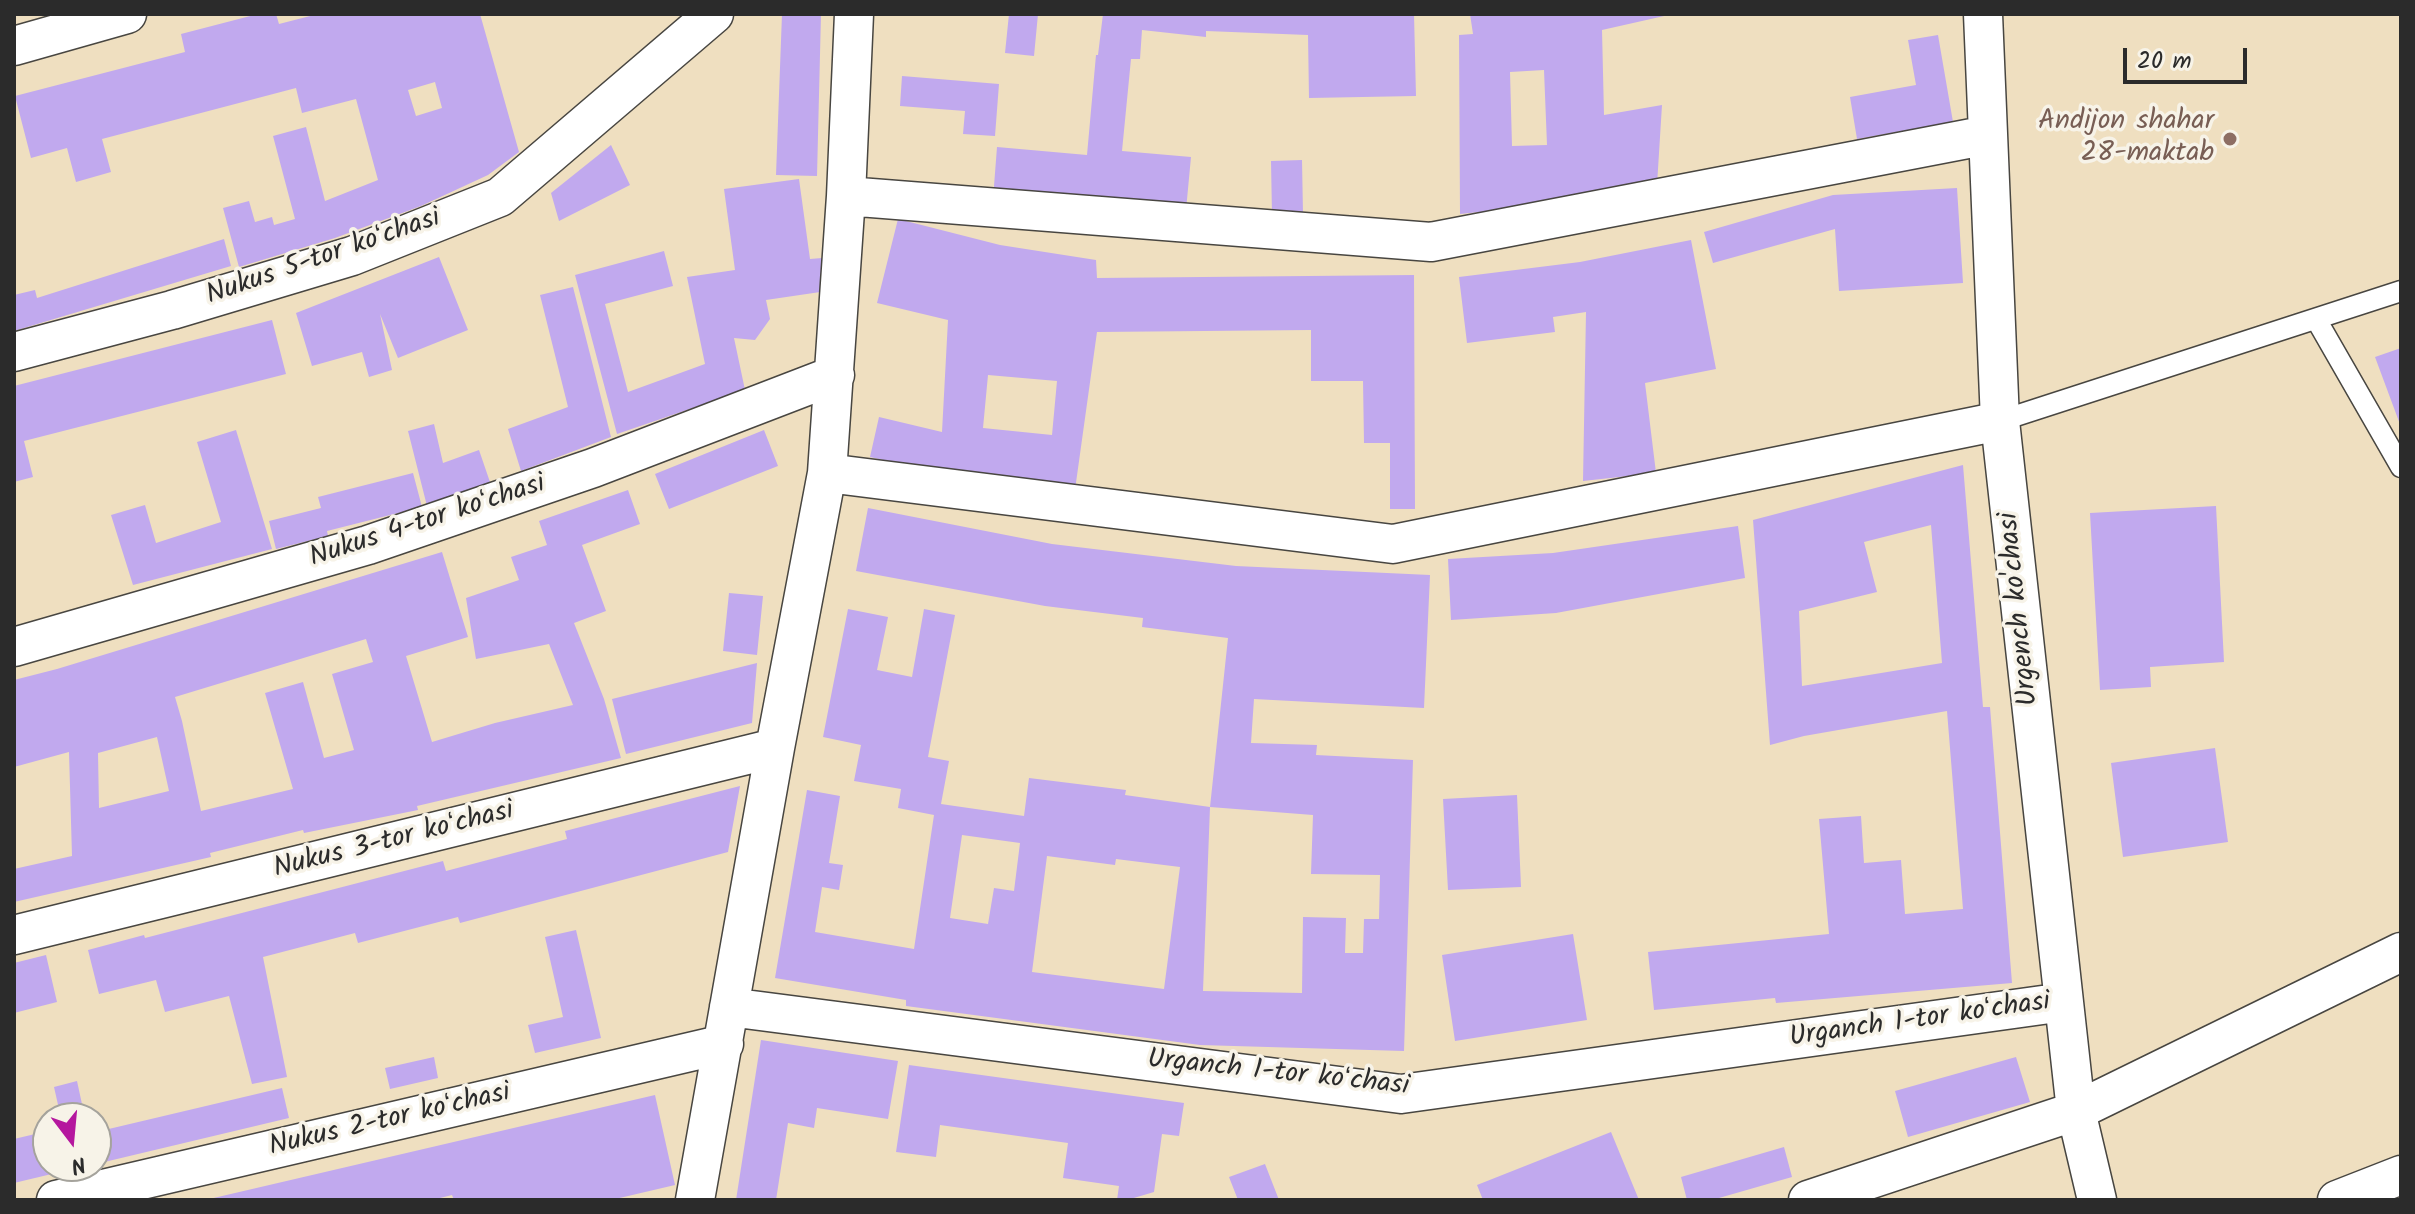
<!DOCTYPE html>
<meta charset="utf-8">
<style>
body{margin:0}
#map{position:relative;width:2415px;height:1214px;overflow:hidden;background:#efdfc0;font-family:Kalam,sans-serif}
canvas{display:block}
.frame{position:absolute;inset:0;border:16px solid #2b2b2b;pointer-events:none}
.north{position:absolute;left:32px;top:1102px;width:80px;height:80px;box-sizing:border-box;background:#f7f3e8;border:2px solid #a5a39c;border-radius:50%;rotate:164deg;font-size:22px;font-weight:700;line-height:32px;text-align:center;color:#2b2b2b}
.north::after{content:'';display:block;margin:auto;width:28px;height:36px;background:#b5179e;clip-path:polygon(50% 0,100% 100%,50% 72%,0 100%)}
.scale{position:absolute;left:2123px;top:48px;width:124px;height:36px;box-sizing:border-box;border:4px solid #2b2b2b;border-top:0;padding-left:10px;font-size:24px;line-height:28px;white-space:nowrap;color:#2b2b2b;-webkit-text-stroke:6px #f7f3e8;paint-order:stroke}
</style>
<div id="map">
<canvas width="2415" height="1214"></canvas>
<div class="frame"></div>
<div class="north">N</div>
<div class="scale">20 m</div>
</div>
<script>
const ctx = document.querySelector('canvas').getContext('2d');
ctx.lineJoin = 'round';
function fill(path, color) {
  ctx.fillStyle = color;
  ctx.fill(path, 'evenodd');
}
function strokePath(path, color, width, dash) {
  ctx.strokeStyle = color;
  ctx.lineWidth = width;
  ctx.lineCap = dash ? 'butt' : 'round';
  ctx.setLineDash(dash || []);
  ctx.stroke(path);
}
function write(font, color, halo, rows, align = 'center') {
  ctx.font = font + ' Kalam,sans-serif';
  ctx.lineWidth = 7;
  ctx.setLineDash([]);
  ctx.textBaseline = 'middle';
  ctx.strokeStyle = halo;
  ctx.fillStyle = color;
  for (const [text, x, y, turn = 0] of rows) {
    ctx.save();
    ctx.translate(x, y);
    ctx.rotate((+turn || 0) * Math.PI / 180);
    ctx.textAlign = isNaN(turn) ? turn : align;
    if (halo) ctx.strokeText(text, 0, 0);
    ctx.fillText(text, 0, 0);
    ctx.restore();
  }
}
fill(new Path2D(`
 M 258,14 L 276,14 L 279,24 L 318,14 L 480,14 L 519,152 L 488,175 L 421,206 L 335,238 L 239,267 L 223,208 L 249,201 L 255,222 L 272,217 L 274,225 L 295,219 L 273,136 L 306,127 L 325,201 L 378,180 L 356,99 L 302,113 L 296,88 L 102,139 L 111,172 L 76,182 L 67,148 L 31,158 L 15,96 L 185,52 L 181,34 ZM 435,82 L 442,108 L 416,116 L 408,90 Z
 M 782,14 L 821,14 L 817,176 L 776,175 Z
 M 1009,14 L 1038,14 L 1034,56 L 1005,53 Z
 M 1103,14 L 1414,14 L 1416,96 L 1309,98 L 1308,35 L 1206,31 L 1206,37 L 1142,30 L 1140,59 L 1131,59 L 1122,151 L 1191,157 L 1186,210 L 993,199 L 997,147 L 1087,155 L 1096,55 L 1098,55 Z
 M 1470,14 L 1673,14 L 1602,30 L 1604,115 L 1662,105 L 1657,185 L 1568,203 L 1460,214 L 1459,35 L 1473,34 ZM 1544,70 L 1547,145 L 1512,146 L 1510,72 Z
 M 1938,35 L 1953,122 L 1857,139 L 1850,97 L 1916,85 L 1908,40 Z
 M 902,76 L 999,84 L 995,136 L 963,134 L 965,111 L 900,106 Z
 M 611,145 L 630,185 L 559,221 L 551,193 Z
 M 1302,160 L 1303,214 L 1272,215 L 1271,161 Z
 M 799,179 L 810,259 L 822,258 L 827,291 L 766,300 L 770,319 L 755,340 L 734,338 L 745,390 L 617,434 L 575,275 L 664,251 L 673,286 L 605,304 L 628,392 L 705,364 L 687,277 L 735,270 L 724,189 Z
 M 1957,188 L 1963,283 L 1839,291 L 1835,229 L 1713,263 L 1704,232 L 1833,195 Z
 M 898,219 L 1000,245 L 1096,260 L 1097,278 L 1414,275 L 1415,509 L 1390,509 L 1390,443 L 1364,443 L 1363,381 L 1311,381 L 1311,330 L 1097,332 L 1074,497 L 978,482 L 870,457 L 879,417 L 942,432 L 948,320 L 877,303 ZM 988,375 L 1057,381 L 1052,435 L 983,428 Z
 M 224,239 L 231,266 L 14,331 L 14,295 L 35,290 L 37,298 Z
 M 1691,240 L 1716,369 L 1645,383 L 1656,473 L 1583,481 L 1586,312 L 1553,317 L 1555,332 L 1467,343 L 1459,277 L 1580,262 Z
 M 439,257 L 468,330 L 398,358 L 380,314 L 392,370 L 369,377 L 362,352 L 312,366 L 296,313 Z
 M 573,287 L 611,437 L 521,471 L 508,429 L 568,407 L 540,295 Z
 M 272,320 L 286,374 L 24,441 L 33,477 L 14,482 L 14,386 Z
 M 2401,348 L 2401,427 L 2375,357 Z
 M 434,424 L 443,463 L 479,450 L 491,485 L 427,506 L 408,431 Z
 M 236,430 L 272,549 L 133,585 L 111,515 L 145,505 L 156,543 L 221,522 L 197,442 Z
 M 764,430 L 778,466 L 669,509 L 655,474 Z
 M 1963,465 L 1983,707 L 1990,707 L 2012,983 L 1776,1003 L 1775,998 L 1654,1010 L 1648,952 L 1829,934 L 1819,819 L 1861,816 L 1864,863 L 1901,860 L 1905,914 L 1963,909 L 1947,711 L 1804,736 L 1770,745 L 1753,520 ZM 1931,525 L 1942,663 L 1802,686 L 1799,611 L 1877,592 L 1864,542 Z
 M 413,473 L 422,507 L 327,531 L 328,536 L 276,549 L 269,521 L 321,508 L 318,497 Z
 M 628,490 L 640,524 L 582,545 L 606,611 L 574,623 L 604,699 L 621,758 L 417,806 L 418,810 L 304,833 L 303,830 L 210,853 L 211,857 L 14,902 L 14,869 L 72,856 L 69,752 L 14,767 L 14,680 L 57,669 L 442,552 L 468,637 L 406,656 L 432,742 L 495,723 L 573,705 L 549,644 L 476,659 L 466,598 L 519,580 L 511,557 L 547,545 L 539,521 ZM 366,639 L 373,662 L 332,674 L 354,750 L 324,758 L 303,682 L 265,693 L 293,789 L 201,811 L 182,721 L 175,697 ZM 157,737 L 169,791 L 99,808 L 98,753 Z
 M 2216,506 L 2224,662 L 2150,667 L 2151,687 L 2100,690 L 2090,513 Z
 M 868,508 L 1052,544 L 1236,566 L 1430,575 L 1424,708 L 1254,699 L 1251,743 L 1317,745 L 1316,755 L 1413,760 L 1404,1051 L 1200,1045 L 906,1006 L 906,1000 L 775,978 L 807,790 L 840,796 L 829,863 L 843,865 L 839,890 L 822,887 L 815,932 L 914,949 L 934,815 L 898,808 L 901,789 L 854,781 L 861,745 L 823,737 L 848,609 L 888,617 L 877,670 L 912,677 L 924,609 L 955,615 L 928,757 L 949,761 L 941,804 L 1024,816 L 1029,778 L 1126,790 L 1125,795 L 1210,807 L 1203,991 L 1302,993 L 1303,917 L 1346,918 L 1345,953 L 1363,953 L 1364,919 L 1379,919 L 1380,875 L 1311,874 L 1313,815 L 1210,807 L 1228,638 L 1142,627 L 1143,618 L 1045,606 L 856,571 ZM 962,835 L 1020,843 L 1014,891 L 994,888 L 988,924 L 950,918 ZM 1047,856 L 1115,865 L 1116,859 L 1180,867 L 1164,989 L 1032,972 Z
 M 1738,526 L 1745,578 L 1556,613 L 1451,620 L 1448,559 L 1553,553 Z
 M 729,593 L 763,596 L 757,655 L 723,651 Z
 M 757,663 L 752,723 L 626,754 L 612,699 Z
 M 2215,748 L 2228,842 L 2123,857 L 2111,763 Z
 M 740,786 L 728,852 L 460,923 L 458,917 L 358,943 L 355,933 L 263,957 L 287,1077 L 252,1084 L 229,996 L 165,1012 L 156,980 L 99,994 L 88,950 L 144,935 L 145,938 L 443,861 L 446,871 L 567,839 L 565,831 Z
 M 1517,795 L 1521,887 L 1448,890 L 1443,799 Z
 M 576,930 L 601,1038 L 535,1053 L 528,1025 L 563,1017 L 545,937 Z
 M 1573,934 L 1587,1020 L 1455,1041 L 1442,955 Z
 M 46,955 L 57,1002 L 14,1013 L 14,963 Z
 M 761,1040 L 898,1061 L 888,1119 L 817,1108 L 814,1128 L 788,1123 L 776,1200 L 736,1200 Z
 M 434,1057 L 438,1078 L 390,1089 L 385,1068 Z
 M 2016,1057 L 2030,1102 L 1908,1137 L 1895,1091 Z
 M 909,1065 L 1184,1103 L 1179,1136 L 1162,1134 L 1154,1192 L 1127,1200 L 1117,1200 L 1119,1186 L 1063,1178 L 1068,1143 L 940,1125 L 936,1157 L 896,1152 Z
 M 77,1081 L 85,1118 L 61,1118 L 54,1087 Z
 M 282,1088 L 289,1118 L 96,1164 L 96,1132 Z
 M 655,1095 L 675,1185 L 611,1200 L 454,1200 L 452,1195 L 432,1200 L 205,1200 Z
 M 48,1131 L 48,1166 L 81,1167 L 14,1183 L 14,1139 Z
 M 1611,1132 L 1639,1200 L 1483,1200 L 1477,1185 Z
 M 1784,1147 L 1792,1177 L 1712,1200 L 1687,1200 L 1681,1177 Z
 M 1265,1164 L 1279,1200 L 1238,1200 L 1229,1177 Z`), '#c1a9ee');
const lane = new Path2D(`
 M 2316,319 L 2401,467
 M 2000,421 L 2401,291`);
const street = new Path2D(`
 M 1983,14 L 2000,421 L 2076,1111 L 2097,1200
 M 14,46 L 127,14
 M 846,196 L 1431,242 L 1988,135
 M 14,352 L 172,310 L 352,256 L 500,197 L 714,14
 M 827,473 L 1393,544 L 2000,421
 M 14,647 L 368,545 L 593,468 L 835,375
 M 14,935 L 775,748
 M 729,1007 L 1401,1094 L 2064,1002
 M 56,1200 L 724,1044
 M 695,1200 L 775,748 L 827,473 L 846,196 L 854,14
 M 1808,1200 L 2076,1111 L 2401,952
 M 2337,1200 L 2401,1175`);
strokePath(lane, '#484641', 23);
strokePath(street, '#484641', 41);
strokePath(lane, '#fff', 20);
strokePath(street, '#fff', 38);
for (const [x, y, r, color] of [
 [2230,139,8,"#8d6e63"]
]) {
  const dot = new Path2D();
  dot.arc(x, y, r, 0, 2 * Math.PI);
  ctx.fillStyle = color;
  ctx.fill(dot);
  strokePath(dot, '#f7f3e8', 3);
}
write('28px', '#785e54', '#f7f3e8', [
 ["Andijon shahar",2214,123],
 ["28-maktab",2214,155]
], 'right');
write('28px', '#2b2b2b', '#f7f3e8', [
 ["Nukus 5-tor koʻchasi",324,259,-19],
 ["Nukus 4-tor koʻchasi",428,523,-18],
 ["Urgench ko'chasi",2021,609,-96],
 ["Nukus 3-tor koʻchasi",394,842,-14],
 ["Urganch 1-tor koʻchasi",1920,1022,-8],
 ["Urganch 1-tor koʻchasi",1278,1075,6],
 ["Nukus 2-tor koʻchasi",390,1122,-13]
]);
</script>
